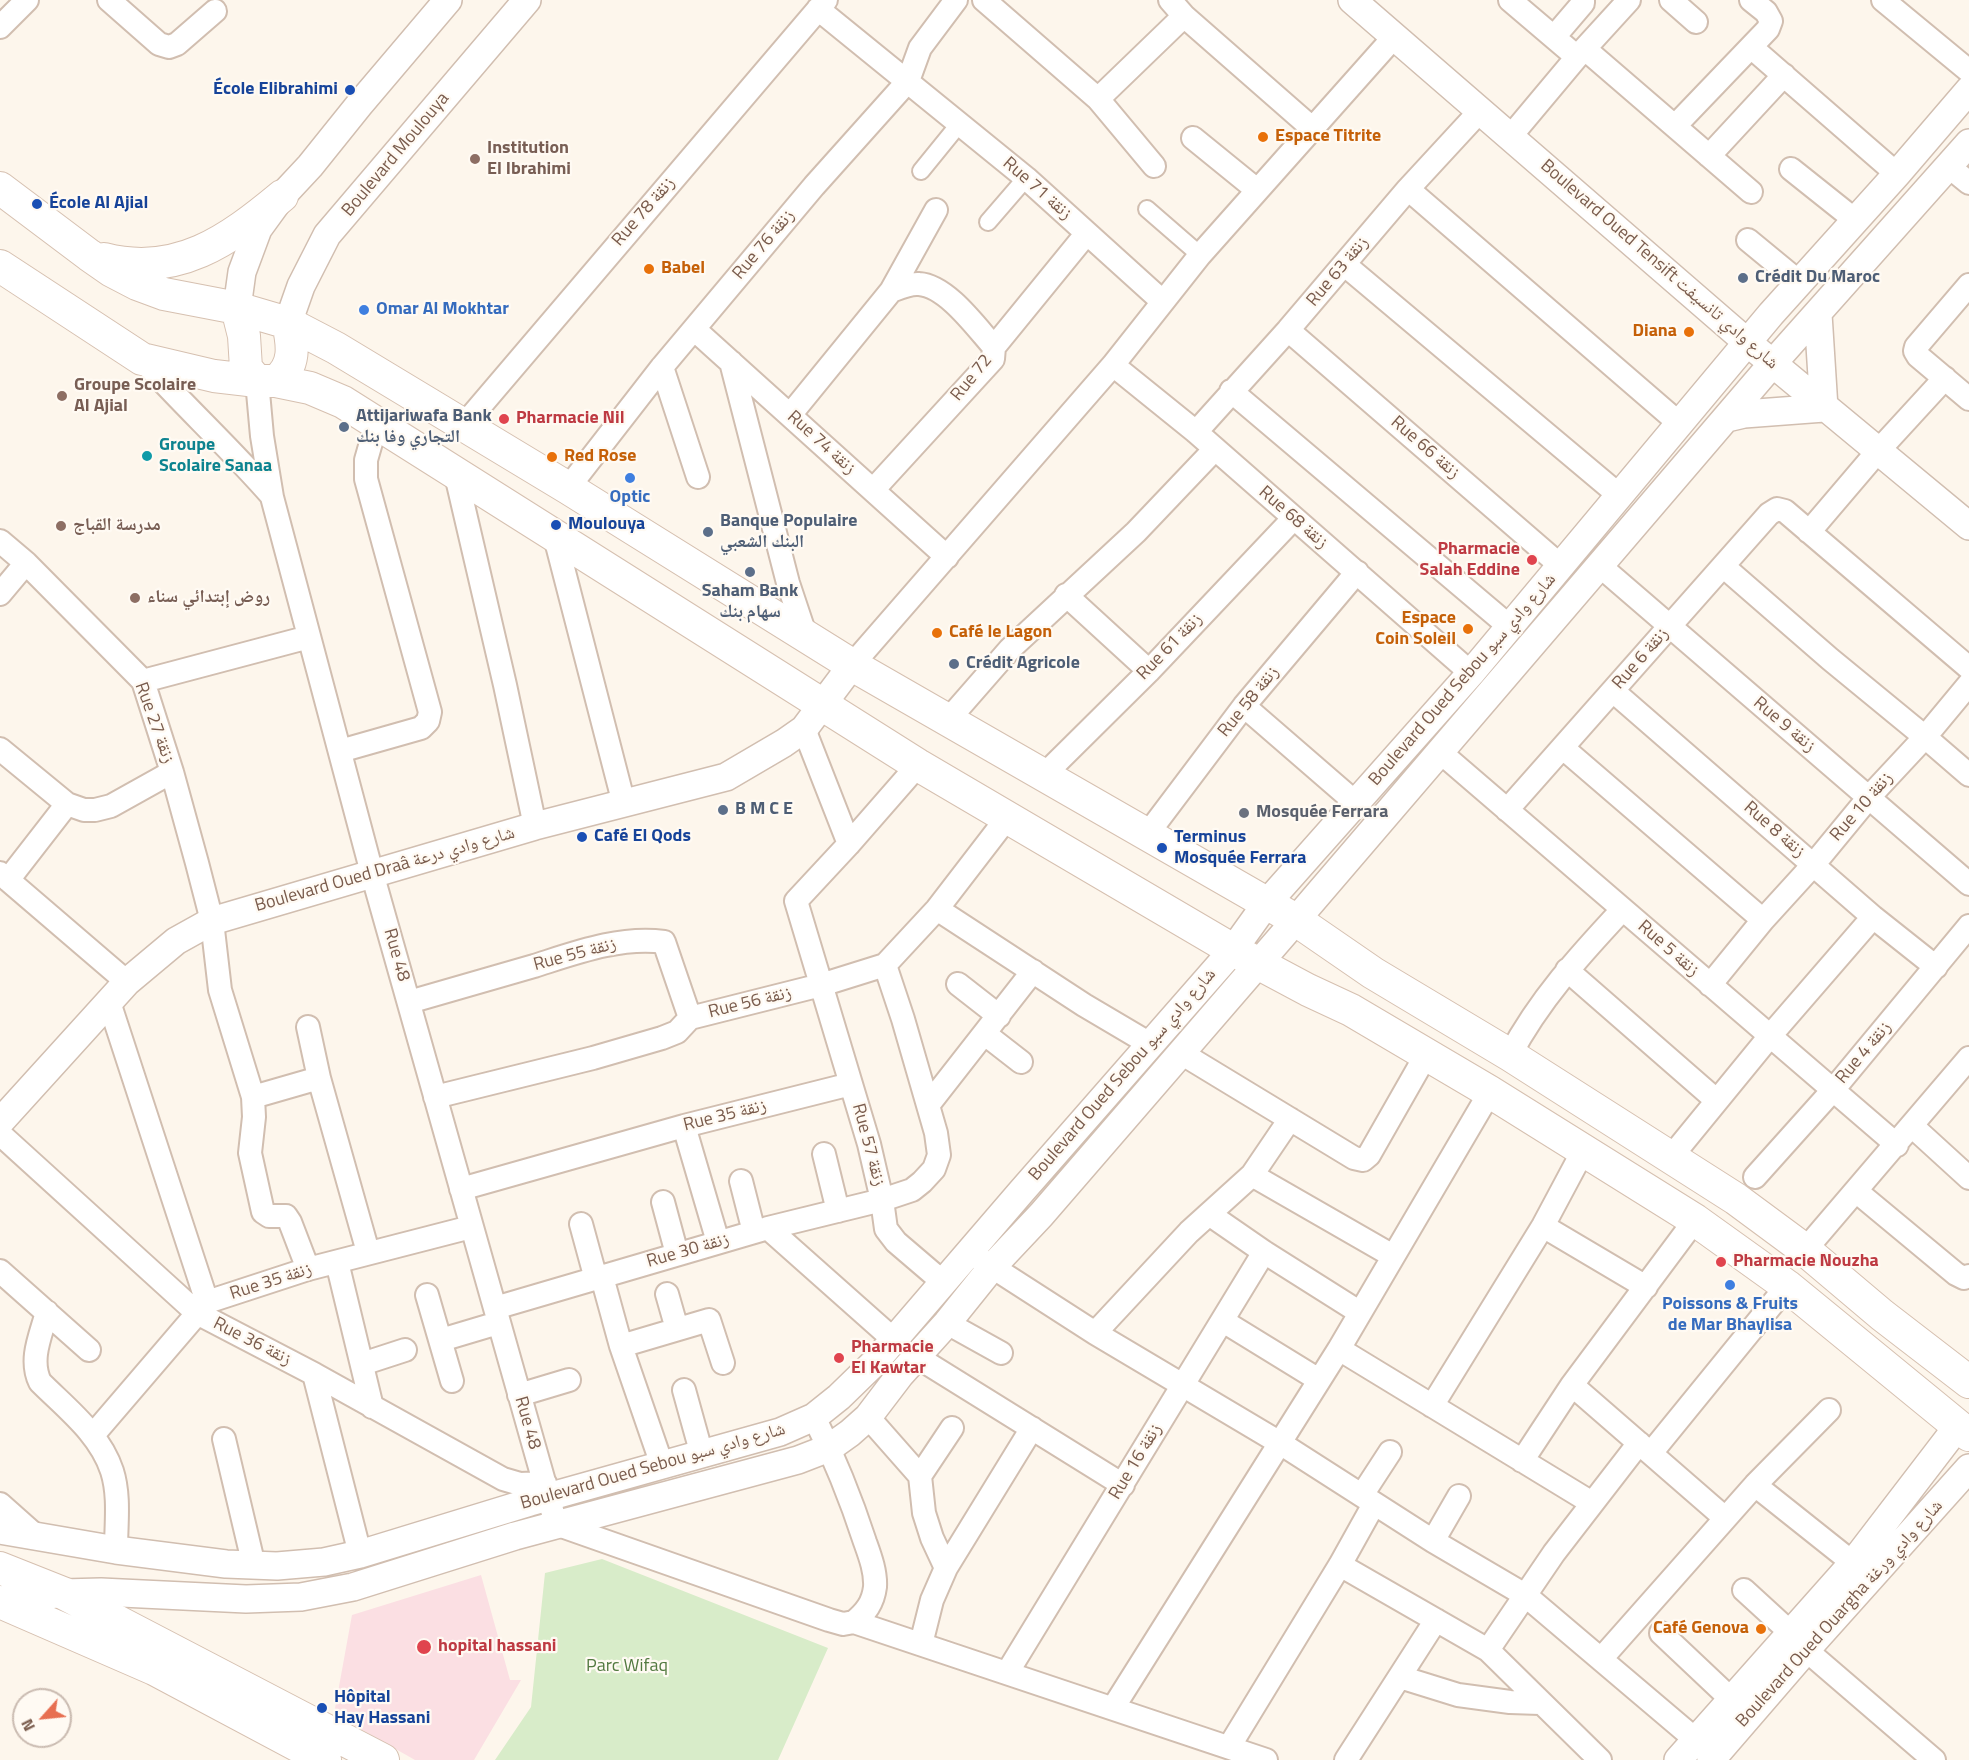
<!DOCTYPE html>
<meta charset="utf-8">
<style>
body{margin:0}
#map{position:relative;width:1969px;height:1760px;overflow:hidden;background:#fdf6ec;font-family:"Titillium Web",sans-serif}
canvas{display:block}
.north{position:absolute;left:12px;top:1688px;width:60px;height:60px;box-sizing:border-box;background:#fffaf3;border:2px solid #cabbb1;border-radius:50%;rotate:243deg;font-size:16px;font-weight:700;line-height:24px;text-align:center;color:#7a5c4d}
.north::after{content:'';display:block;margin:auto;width:21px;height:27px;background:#e76f51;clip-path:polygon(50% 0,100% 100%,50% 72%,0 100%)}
</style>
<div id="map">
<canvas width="1969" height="1760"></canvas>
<div class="north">N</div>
</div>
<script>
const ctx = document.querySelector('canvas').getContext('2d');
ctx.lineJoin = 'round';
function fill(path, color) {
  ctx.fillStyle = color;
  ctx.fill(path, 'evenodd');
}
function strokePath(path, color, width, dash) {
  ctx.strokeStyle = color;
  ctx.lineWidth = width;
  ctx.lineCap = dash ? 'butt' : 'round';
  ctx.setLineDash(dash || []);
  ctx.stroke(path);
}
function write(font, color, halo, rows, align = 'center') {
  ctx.font = font + ' "Titillium Web","Noto Naskh Arabic",sans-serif';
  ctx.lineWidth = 4.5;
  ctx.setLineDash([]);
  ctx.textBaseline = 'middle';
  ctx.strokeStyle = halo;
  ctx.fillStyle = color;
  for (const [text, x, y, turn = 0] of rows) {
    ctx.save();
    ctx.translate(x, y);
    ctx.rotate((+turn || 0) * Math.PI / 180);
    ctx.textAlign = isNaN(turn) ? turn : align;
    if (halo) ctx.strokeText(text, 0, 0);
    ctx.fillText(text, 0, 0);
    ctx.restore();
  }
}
fill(new Path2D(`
 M 481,1575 L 510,1680 L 521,1680 L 474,1760 L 415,1760 L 334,1714 L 352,1615 Z`), '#fbdfe3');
fill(new Path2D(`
 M 602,1559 L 828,1648 L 778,1760 L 495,1760 L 531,1707 L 545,1573 Z`), '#d8ecc9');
const pedestrian = new Path2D(`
 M 921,171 L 960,123
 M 1147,209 L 1200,255
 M 988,222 L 1026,178`);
const minor = new Path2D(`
 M 109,0 L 159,44 L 169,47 L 177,44 L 215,11
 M 984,0 L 1098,99 L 1154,166
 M 1170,0 L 1184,16 L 1313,129
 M 1510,0 L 1577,57
 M 1671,0 L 1696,22
 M 1883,0 L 1969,71
 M 818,9 L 1026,178 L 1162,301
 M 0,27 L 27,0
 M 1554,37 L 1583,3 L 1583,0
 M 1751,47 L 1897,174
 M 1585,49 L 1751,192
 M 1098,99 L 1184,16
 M 1675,126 L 1768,29 L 1771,21 L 1766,12 L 1751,0
 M 1510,137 L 1577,57 L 1629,0
 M 1193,138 L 1257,190
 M 1709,156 L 1784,75
 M 1948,166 L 1969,183
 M 1791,169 L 1855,220
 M 1408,189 L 1680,424
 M 1748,240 L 1799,282
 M 1345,265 L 1620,496
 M 1969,285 L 1916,347 L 1915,351 L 1918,356 L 1969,399
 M 891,291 C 899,288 910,283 919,284 C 947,286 976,327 994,347
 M 694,329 L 947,557
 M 1288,330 L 1561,566
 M 142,359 C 184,406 230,448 271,495
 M 731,362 L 788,583 L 806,637
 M 1113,365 L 1196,432 L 1471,673
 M 662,367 L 698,477
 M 257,381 L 262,436 L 272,497 L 372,873 L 556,1524 L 829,1620 L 843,1624 L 854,1622 L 1266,1760
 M 1231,391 L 1510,627
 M 790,415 L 891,291 L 936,210
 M 464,425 L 826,0
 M 1196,432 L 1288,330 L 1408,189 L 1480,111
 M 456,475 L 505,685 L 535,826
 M 568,488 L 662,367 L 814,186 L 908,81 L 920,48 L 956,0
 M 873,490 L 993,359 L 994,347 L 1087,233
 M 1809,532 L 1878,451 L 1945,378
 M 555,537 L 624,804
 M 0,541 L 26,563 L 143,681 L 172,772 L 197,863 L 212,921 L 220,990 L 253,1097 L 254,1117 L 250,1153 L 263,1212 L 269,1216 L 286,1216 L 290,1222 L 308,1269
 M 1600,566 L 1969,884
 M 1723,566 L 1830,659 L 1925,737 L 1969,775
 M 0,594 L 26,563
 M 1066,595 L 1149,671
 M 852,665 L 1113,365 L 1200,255 L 1394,37
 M 143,681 L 309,637
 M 1613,691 L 1873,917 L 1936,967
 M 1244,706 L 1356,803
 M 948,720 L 1010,649 L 1136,532 L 1215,449
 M 804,729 L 849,844
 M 1563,748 L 1763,920
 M 0,749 L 67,804 L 84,810 L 95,810 L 111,806 L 172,772
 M 340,751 L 421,728 L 428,721 L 430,712 L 366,479 L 366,460 L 376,425
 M 1440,752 L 1897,1145
 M 918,765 L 849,844 L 796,901 L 869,1144 L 882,1200 L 886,1229 L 896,1242 L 944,1283
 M 1045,774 L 1149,671 L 1293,519
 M 1507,810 L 1769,514 L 1777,509 L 1785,511 L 1969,668
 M 1146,836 L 1244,706 L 1357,572
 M 0,873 L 127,982
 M 8,880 L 67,804
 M 937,909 L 1084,1005 L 1150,1044
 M 1567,970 L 1716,1100
 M 958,984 L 999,1016
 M 1710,985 L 1763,920 L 1814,864 L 1870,796 L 1925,737 L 1969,684
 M 109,1002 L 207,1302
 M 409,1002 C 451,990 492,978 534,966 C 575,953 620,936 664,942 L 690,1018
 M 308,1027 L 319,1078 L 368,1252
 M 985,1034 L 1021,1062
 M 1181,1053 L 1354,1158 L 1363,1160 L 1369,1155 L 1426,1055
 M 1510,1055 C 1539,1000 1580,955 1622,910
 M 253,1097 L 319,1078
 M 435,1097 L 593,1058 L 662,1038 L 677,1032 L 690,1018 L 821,985 L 885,965 L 937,909 L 1007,818
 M 929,1104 L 1033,971
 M 684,1126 L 718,1242
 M 1912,1126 L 1969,1178
 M 0,1134 L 197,1313 L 314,1374 L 503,1479 L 520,1484 L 545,1483
 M 824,1154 L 838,1211
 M 1671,1157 L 1770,1036 L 1873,917
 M 1252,1175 L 1393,1256
 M 1755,1177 L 1833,1090 L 1969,926
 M 741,1181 L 754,1232
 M 461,1189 L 684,1126 L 851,1084
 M 1856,1191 L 1956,1274 L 1964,1278 L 1969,1276
 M 663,1202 L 677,1254
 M 1209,1214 L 1264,1252 L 1359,1312
 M 581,1224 L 596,1279
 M 1543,1226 L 1646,1287
 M 768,1228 L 893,1339
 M 1805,1250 L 1969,1058
 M 980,1259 L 1095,1333 L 1280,1443 L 1433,1541 L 1525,1595 L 1709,1751
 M 337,1262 L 372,1407
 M 0,1271 L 89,1350
 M 602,1277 L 621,1346 L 662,1465
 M 667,1294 L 677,1329
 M 427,1295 L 452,1381
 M 495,1308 L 768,1228 L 882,1200 L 912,1190 L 922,1182 L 934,1169 L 939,1155 L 936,1133 L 903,1019 L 885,965
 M 47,1312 C 41,1335 29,1359 40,1382 C 67,1409 100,1434 112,1471 C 120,1496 116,1524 116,1550
 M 1223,1321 L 1319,1380
 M 947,1323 L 1001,1353
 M 1095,1333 L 1189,1232 L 1252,1175 L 1290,1119
 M 441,1340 L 498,1323
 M 621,1346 L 709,1320 L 723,1363
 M 1339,1349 L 1592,1503
 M 917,1357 L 1123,1485
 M 362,1364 L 405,1350
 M 314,1374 L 360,1554
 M 1572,1385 L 1725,1518
 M 684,1390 L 702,1455
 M 519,1395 L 569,1380
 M 1432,1406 L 1543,1226 L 1583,1151
 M 814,1417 C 834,1457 851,1499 865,1542 C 870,1556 876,1572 875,1587 C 873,1603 866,1612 854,1622
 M 868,1417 L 920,1476 L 924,1513 L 932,1538 L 946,1568
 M 93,1435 L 207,1302 L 308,1269 L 471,1227
 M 224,1439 L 254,1566
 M 1651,1453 L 1787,1286
 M 1522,1461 L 1572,1385 L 1695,1220
 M 920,1476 L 952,1428
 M 1755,1485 L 1853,1563
 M 1362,1495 L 1390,1452
 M 0,1504 L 36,1536
 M 1433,1541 L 1459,1496
 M 1340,1565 L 1488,1650 L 1600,1760
 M 1744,1590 L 1791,1633
 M 1661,1633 L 1732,1700
 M 921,1644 L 932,1600 L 946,1568 L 1032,1428
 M 1488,1650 L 1554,1553 L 1639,1443
 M 1806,1650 L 1934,1760
 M 1601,1659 L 1755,1485 L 1829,1410
 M 1007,1673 L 1264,1252
 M 1400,1677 L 1458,1695 L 1510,1702 L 1540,1703
 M 1113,1708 L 1339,1349 L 1490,1092
 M 1229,1747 L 1340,1565 L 1374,1504
 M 1346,1760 L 1436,1620`);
const tertiary = new Path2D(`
 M 1352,0 L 1748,343 L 1969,526
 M 237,308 L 242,272 L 258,229 L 282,196 L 310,166 L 359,105 L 448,0
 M 288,323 L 301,286 L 327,235 L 527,0
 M 1727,418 L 1744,414 L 1824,408 L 1818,314
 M 0,1122 L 127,982 L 176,941 L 212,921 L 535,826 L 726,777 L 784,743 L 804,729 L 852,665
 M 0,1530 L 116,1550 L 226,1564 L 277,1566 L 324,1562 L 360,1554 L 530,1502 L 780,1432 L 814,1417 L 839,1397 L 874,1363 L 1021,1192 L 1233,950 L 1266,904 L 1471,673 L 1771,314 L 1897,174 L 1969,90
 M 17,1608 L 44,1596 L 63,1593 L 101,1592 L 246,1599 L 301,1597 L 353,1587 L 515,1536 L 798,1460 L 829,1448 L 850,1433 L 868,1417 L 900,1375 L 947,1323 L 992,1267 L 1041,1215 L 1296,920 L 1773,363 L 1969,143
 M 1678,1760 L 1853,1563 L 1958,1426
 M 1711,1760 L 1806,1650 L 1969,1468`);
const secondary = new Path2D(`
 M 0,188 L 89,255 L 112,271 L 137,284 L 164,294 L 237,308 L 288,323 L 336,348 L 568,488 L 852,665 L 1296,920 L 1373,973 L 1510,1055 L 1736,1199 L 1805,1250 L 1882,1315 L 1969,1382
 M 104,259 C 177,278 229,240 282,196
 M 0,266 L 142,359 L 214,376 L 257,381 L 276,381 L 310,388 L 343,402 L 918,765 L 1233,950 L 1308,990 L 1351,1010 L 1490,1092 L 1695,1220 L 1787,1286 L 1969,1435
 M 237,308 L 244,336 L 246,368 L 257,381
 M 276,381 C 296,366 293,345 288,323
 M 0,1568 L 63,1593 L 383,1760
 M 0,1602 L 154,1669 L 325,1760`);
strokePath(pedestrian, '#d1beb0', 20);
strokePath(minor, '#d1beb0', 26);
strokePath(tertiary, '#d1beb0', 30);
strokePath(secondary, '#d6c0b0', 34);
strokePath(pedestrian, '#fff', 16);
strokePath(minor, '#fff', 22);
strokePath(tertiary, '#fff', 27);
strokePath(secondary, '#fff', 32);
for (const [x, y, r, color] of [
 [350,90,6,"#1a4fb4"],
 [1263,137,6,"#e8710a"],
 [475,159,6,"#8d6e63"],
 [37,204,6,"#1a4fb4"],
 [649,269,6,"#e8710a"],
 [1743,278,6,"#5c6f8a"],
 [364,310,6,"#3f7fe0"],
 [1689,332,6,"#e8710a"],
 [62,396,6,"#8d6e63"],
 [504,419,6,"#e0444e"],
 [344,427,6,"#5c6f8a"],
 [147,456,6,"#0f9aa8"],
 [552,457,6,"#e8710a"],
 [630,478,6,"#3f7fe0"],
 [556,525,6,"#1a4fb4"],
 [61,526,6,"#8d6e63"],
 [708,532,6,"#5c6f8a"],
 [1532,560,6,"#e0444e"],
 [750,572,6,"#5c6f8a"],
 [135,598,6,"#8d6e63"],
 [1468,629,6,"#e8710a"],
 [937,633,6,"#e8710a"],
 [954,664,6,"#5c6f8a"],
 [723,810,6,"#5c6f8a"],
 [1244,813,6,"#6b7280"],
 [582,837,6,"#1a4fb4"],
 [1162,848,6,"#1a4fb4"],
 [1721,1262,6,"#e0444e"],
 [1730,1285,6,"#3f7fe0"],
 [839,1358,6,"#e0444e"],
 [1761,1629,6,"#e8710a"],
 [424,1647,8,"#e0444e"],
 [322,1708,6,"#1a4fb4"]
]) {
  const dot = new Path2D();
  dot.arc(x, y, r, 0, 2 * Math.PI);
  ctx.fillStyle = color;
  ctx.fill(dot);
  strokePath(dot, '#fffaf3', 2);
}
write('bold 18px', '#164399', '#fffaf3', [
 ["École Elibrahimi",338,90,"right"],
 ["École Al Ajial",49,204],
 ["Moulouya",568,525],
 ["Café El Qods",594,837],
 ["Terminus",1174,838],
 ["Mosquée Ferrara",1174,859],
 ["Hôpital",334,1698],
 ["Hay Hassani",334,1719]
], 'left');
write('bold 18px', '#c56008', '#fffaf3', [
 ["Espace Titrite",1275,137],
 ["Babel",661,269],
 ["Diana",1677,332,"right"],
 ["Red Rose",564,457],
 ["Espace",1456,619,"right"],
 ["Coin Soleil",1456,640,"right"],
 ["Café le Lagon",949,633],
 ["Café Genova",1749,1629,"right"]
], 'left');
write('bold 18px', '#785e54', '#fffaf3', [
 ["Institution",487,149],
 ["El Ibrahimi",487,170],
 ["Groupe Scolaire",74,386],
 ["Al Ajial",74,407],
 ["مدرسة القباج",73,526],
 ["روض إبتدائي سناء",147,598]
], 'left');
write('18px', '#7a5c4d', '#fffaf3', [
 ["Boulevard Moulouya",396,155,-50],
 ["Rue 71 زنقة",1037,189,41],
 ["Rue 78 زنقة",644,212,-49],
 ["Rue 76 زنقة",764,245,-50],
 ["Boulevard Oued Tensift شارع وادي تانسيفت",1659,265,41],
 ["Rue 63 زنقة",1338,272,-50],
 ["Rue 72",972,378,-51],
 ["Rue 74 زنقة",821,443,42],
 ["Rue 66 زنقة",1425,448,41],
 ["Rue 68 زنقة",1293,518,41],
 ["Rue 61 زنقة",1170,647,-46],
 ["Rue 6 زنقة",1641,659,-49],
 ["Boulevard Oued Sebou شارع وادي سبو",1463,680,-49],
 ["Rue 58 زنقة",1249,702,-51],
 ["Rue 27 زنقة",154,723,70],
 ["Rue 9 زنقة",1784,725,40],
 ["Rue 10 زنقة",1862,807,-49],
 ["Rue 8 زنقة",1774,830,41],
 ["Boulevard Oued Draâ شارع وادي درعة",385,870,-16],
 ["Rue 5 زنقة",1668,949,41],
 ["Rue 48",396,955,74],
 ["Rue 55 زنقة",575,955,-15],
 ["Rue 56 زنقة",750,1003,-14],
 ["Rue 4 زنقة",1864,1053,-50],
 ["Boulevard Oued Sebou شارع وادي سبو",1123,1075,-49],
 ["Rue 35 زنقة",725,1116,-14],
 ["Rue 57 زنقة",868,1145,75],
 ["Rue 30 زنقة",688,1251,-16],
 ["Rue 35 زنقة",271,1282,-18],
 ["Rue 36 زنقة",252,1342,27],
 ["Rue 48",527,1423,74],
 ["Rue 16 زنقة",1136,1462,-59],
 ["Boulevard Oued Sebou شارع وادي سبو",653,1467,-16],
 ["Boulevard Oued Ouargha شارع وادي ورغة",1840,1614,-48]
]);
write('bold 18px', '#4e5e75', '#fffaf3', [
 ["Crédit Du Maroc",1755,278],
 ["Attijariwafa Bank",356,417],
 ["التجاري وفا بنك",356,438],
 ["Banque Populaire",720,522],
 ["البنك الشعبي",720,543],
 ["Saham Bank",750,592,"center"],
 ["سهام بنك",750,613,"center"],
 ["Crédit Agricole",966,664],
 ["B M C E",735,810]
], 'left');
write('bold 18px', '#366cbe', '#fffaf3', [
 ["Omar Al Mokhtar",376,310,"left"],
 ["Optic",630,498],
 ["Poissons & Fruits",1730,1305],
 ["de Mar Bhaylisa",1730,1326]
]);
write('bold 18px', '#be3a42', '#fffaf3', [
 ["Pharmacie Nil",516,419],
 ["Pharmacie",1520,550,"right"],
 ["Salah Eddine",1520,571,"right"],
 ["Pharmacie Nouzha",1733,1262],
 ["Pharmacie",851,1348],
 ["El Kawtar",851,1369],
 ["hopital hassani",438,1647]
], 'left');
write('bold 18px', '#0d838f', '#fffaf3', [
 ["Groupe",159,446],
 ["Scolaire Sanaa",159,467]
], 'left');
write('bold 18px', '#5b616d', '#fffaf3', [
 ["Mosquée Ferrara",1256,813]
], 'left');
write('18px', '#537a41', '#fffaf3', [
 ["Parc Wifaq",627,1667]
]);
</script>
